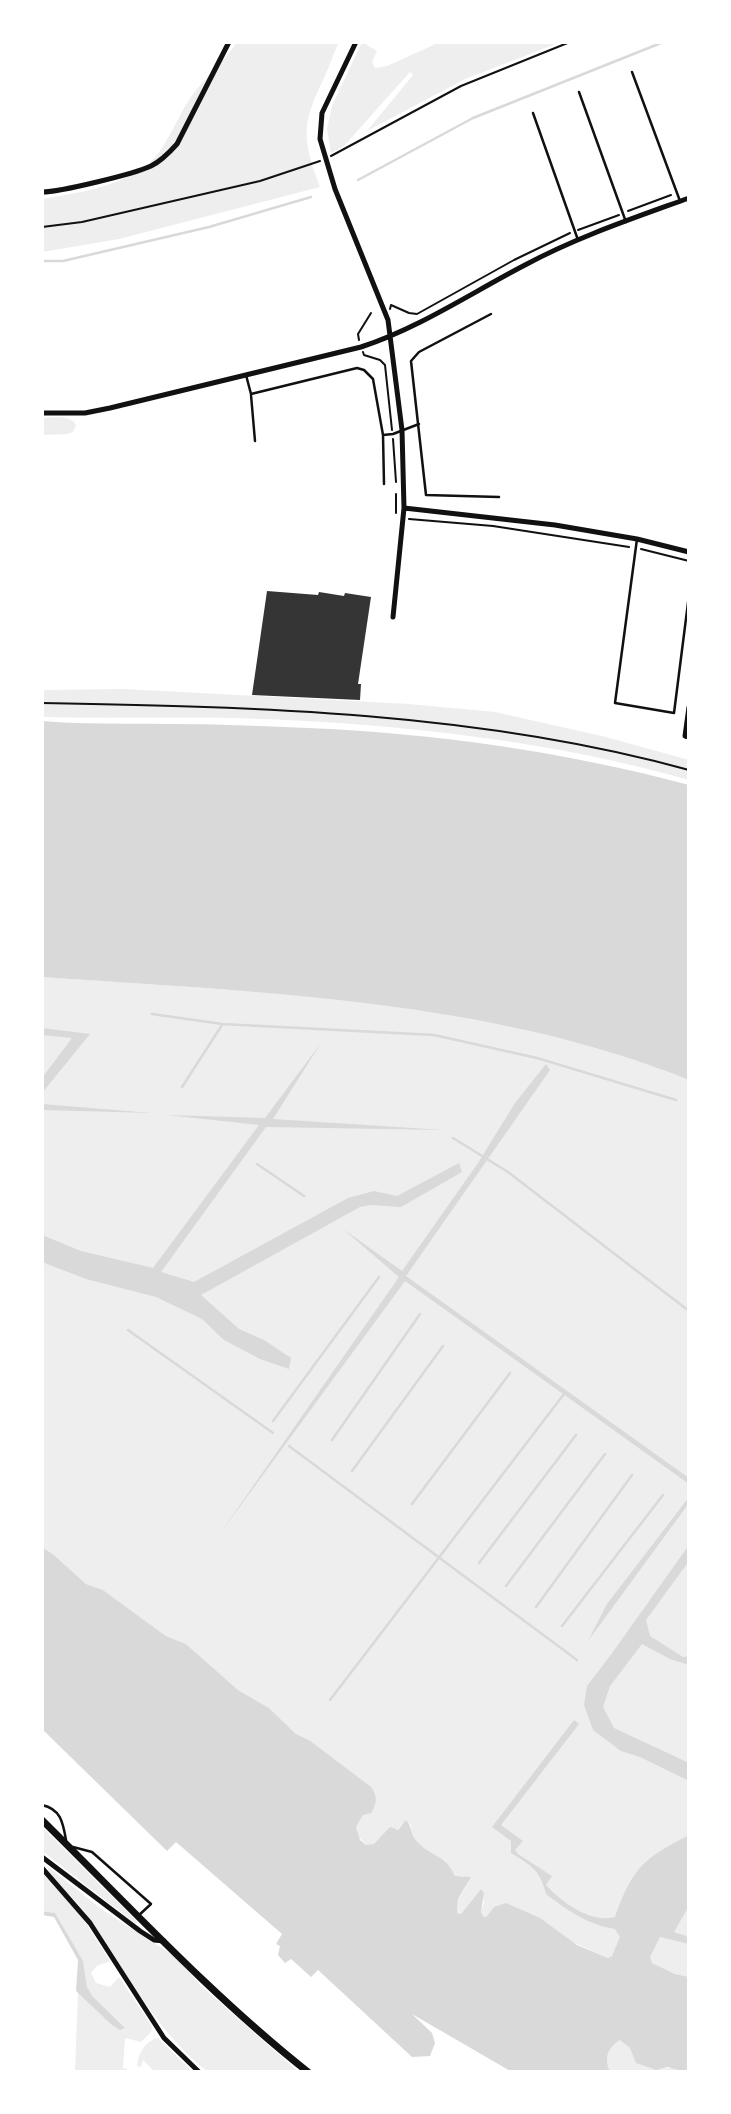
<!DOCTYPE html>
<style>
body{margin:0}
#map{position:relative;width:731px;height:2114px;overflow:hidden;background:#fff;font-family:"IBM Plex Sans",sans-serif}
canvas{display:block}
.frame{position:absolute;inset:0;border:44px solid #fff;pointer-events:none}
</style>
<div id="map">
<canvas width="731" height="2114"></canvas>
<div class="frame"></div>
</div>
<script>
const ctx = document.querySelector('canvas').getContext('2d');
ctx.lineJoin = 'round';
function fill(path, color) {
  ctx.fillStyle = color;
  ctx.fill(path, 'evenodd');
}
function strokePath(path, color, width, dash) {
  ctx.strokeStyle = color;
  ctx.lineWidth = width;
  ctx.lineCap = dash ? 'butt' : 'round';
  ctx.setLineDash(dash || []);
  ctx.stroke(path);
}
fill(new Path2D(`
 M 237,42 L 339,42 C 333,54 330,66 324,78 C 301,125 302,138 320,187 L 119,239 L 42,252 L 42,199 C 78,193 132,185 156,156 C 170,139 177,118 189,100 C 203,79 223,63 237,42 Z
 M 362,42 L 377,51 L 372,62 L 375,68 L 387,66 L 440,42 L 561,42 L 465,79 L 367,131 L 413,75 L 410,72 L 344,146 L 331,153 L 327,129 L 332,106 Z
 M 42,418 C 54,418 69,414 76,425 L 73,432 L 67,434 L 42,435 Z
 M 124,689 L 409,704 L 495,712 L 606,737 L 689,760 L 689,780 C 552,741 407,725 265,719 C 191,716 116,719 42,717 L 43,690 Z
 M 42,977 C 257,992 487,998 689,1080 L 689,1977 L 675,1974 L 651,1963 L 608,1958 L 494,1907 L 486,1917 L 484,1917 L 481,1912 L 484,1902 L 481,1889 L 461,1914 L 457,1913 L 458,1899 L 466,1887 L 464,1876 L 455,1876 C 447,1855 410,1851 411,1825 L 406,1820 C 397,1832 381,1846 366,1845 L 358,1836 L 356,1827 L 363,1815 L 336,1762 L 309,1740 L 296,1734 L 269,1708 L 238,1690 L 186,1644 L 166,1636 L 103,1590 L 86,1584 L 54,1555 L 42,1547 Z
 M 42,1827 L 138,1922 L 136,1924 L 42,1851 Z
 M 47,1866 L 104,1911 L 179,1959 L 201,1986 L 299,2072 L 208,2072 C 153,2029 124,1966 84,1911 C 73,1896 53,1883 47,1866 Z
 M 42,1873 L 82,1917 L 110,1961 L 97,1966 L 91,1973 L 96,1983 L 110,1987 L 119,1977 L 152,2026 L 151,2032 L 141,2042 L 125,2038 L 123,2068 L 127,2069 L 126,2072 L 75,2072 L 78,1992 L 93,1997 L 87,1987 L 83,1961 L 51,1912 L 42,1911 Z
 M 158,2038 L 193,2072 L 155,2072 L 143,2060 L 141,2067 L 137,2066 C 138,2053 145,2041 158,2038 Z
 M 620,2040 C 641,2051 636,2074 666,2068 C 673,2067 681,2071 689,2070 L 689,2072 L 610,2072 C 604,2058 607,2048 620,2040 Z`), '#eee');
fill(new Path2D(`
 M 42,721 C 84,725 127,723 169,724 C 215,724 261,726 307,728 C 433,733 567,752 689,785 L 689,1080 C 489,999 256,992 42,977 Z
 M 42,1028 L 90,1034 L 42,1093 L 42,1078 L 72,1038 L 42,1035 Z
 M 321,1043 L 273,1119 L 444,1130 L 266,1127 L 161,1272 L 194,1282 L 348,1198 L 374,1191 L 397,1196 L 459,1163 L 462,1172 L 401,1207 L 371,1205 L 360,1207 L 201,1295 L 239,1329 L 264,1340 L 291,1358 L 289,1369 L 260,1359 L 224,1340 L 202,1319 L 156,1297 L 86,1279 L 42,1262 L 42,1235 L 81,1251 L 153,1268 L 259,1125 L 167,1115 L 265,1118 Z
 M 546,1064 L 550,1070 L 406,1276 L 689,1478 L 689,1484 L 405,1281 L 219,1535 L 399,1277 L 343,1229 L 402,1271 L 478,1163 L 515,1103 Z
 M 42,1104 L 152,1113 L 42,1110 Z
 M 689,1497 L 689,1503 L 588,1641 L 607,1604 Z
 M 689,1545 L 689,1561 L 646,1620 L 650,1636 L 683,1657 L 689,1656 L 689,1665 L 670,1659 L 642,1644 L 610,1686 L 603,1707 L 614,1728 L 689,1763 L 689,1781 L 640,1757 L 621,1751 L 593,1730 L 584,1705 L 587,1686 L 610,1656 Z
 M 42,1547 L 54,1555 L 86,1584 L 103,1590 L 166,1636 L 186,1644 L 238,1690 L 269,1708 L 296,1734 L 309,1740 L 371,1787 C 378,1797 377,1803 371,1813 L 363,1815 L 356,1827 L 360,1840 L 366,1845 L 374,1844 L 390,1827 L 398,1830 L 406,1820 C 412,1826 410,1832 415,1839 C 429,1857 446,1854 455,1876 L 471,1877 L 458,1899 L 457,1913 L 461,1914 L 481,1889 L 484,1893 L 481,1912 L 484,1917 L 486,1917 L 494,1907 L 506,1903 L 540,1918 L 577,1945 L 608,1958 L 612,1956 L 620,1937 L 615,1929 C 588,1925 567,1910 546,1894 C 540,1870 532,1866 511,1853 L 511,1841 L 492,1827 L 574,1720 L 579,1724 L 501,1825 L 523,1841 L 515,1850 L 518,1854 L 552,1876 L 546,1885 C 561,1902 592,1924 615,1917 C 633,1867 643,1859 689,1835 L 689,1906 L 674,1932 L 689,1937 L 689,1944 L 660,1937 L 650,1957 L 652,1963 L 675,1974 L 689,1977 L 689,2070 L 678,2070 L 668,2067 L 656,2070 L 636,2063 L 630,2048 L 620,2040 C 607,2048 604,2058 610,2072 L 512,2072 L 412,2014 L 432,2033 L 435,2043 L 430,2056 L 412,2057 L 318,1970 L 311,1977 L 291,1959 L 285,1963 L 278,1955 L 280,1946 L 276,1944 L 282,1934 L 176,1842 L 167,1851 L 42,1729 Z
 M 42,1911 L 55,1913 L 83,1961 L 87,1987 L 93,1997 L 125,2028 L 120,2030 L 112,2025 L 76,1991 L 78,1960 L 54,1917 L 42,1915 Z`), '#d9d9d9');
strokePath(new Path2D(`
 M 358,180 L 473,118 L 661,43 L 670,42
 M 42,261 L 63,261 L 209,227 L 311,197
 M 152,1014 L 222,1024 L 434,1035 L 537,1058 L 676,1100
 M 182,1087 L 222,1025
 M 453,1138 L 508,1172 L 689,1311
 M 257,1164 L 304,1196
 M 128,1330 L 273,1433
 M 273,1421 L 379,1277
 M 332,1440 L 420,1314
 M 289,1446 L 577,1660
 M 352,1471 L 443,1346
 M 412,1504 L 510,1373
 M 479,1563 L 576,1435
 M 506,1586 L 605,1454
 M 536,1607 L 632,1475
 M 562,1626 L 663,1495
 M 330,1700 L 564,1394`), '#d9d9d9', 2.5);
fill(new Path2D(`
 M 267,591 L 318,595 L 319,592 L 344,596 L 345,593 L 371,597 L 358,684 L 361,684 L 360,700 L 252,695 Z`), '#353535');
strokePath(new Path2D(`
 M 331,156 L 461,86 L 570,42
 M 628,211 L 671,195
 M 42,227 L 82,222 L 260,181 L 320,161
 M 578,230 L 619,215
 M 390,309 L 391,305 L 409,313 L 417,314 L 514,260 L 570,233
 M 359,340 L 358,334 L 371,313
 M 363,352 L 364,355 L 380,360 L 385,365 L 392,430
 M 393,439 L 396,482
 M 396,494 L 396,513
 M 409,519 L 493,526 L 629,547
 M 641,549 L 689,561
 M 42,703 C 259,707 479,712 689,770`), '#111', 2);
strokePath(new Path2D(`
 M 632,72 L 680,201
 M 579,92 L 626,222
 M 533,113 L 578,240
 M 491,314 L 419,352 L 411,361 L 426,495 L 499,497
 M 246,375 L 251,394 L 357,368 L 364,370 L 373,379 L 383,435 L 384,484
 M 251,395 L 255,441
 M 383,435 L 393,434 L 419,424
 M 637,539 L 615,703 L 674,713 L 689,595
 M 42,1805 C 61,1809 63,1823 66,1840
 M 73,1847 L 92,1852 L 151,1904 L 138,1916`), '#111', 2.5);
strokePath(new Path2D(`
 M 356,42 L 322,113 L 320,139 L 335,189 L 388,320 L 402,430 L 404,508 L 555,525 L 637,539 L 689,552
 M 42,192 C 60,192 134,174 151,166 C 161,161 169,153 177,144 L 229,42
 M 42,413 L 85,413 L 110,408 L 361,347 C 419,328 471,293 525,265 C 577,237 634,218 689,198
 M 393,617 L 404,508
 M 689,707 L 685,736 L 689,737
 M 42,1857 L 140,1931 L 154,1940 L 164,1941
 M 42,1868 L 90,1923 L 164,2038 L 199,2072`), '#111', 5);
strokePath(new Path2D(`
 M 42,1820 C 129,1906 212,1996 308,2072`), '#111', 7);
</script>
